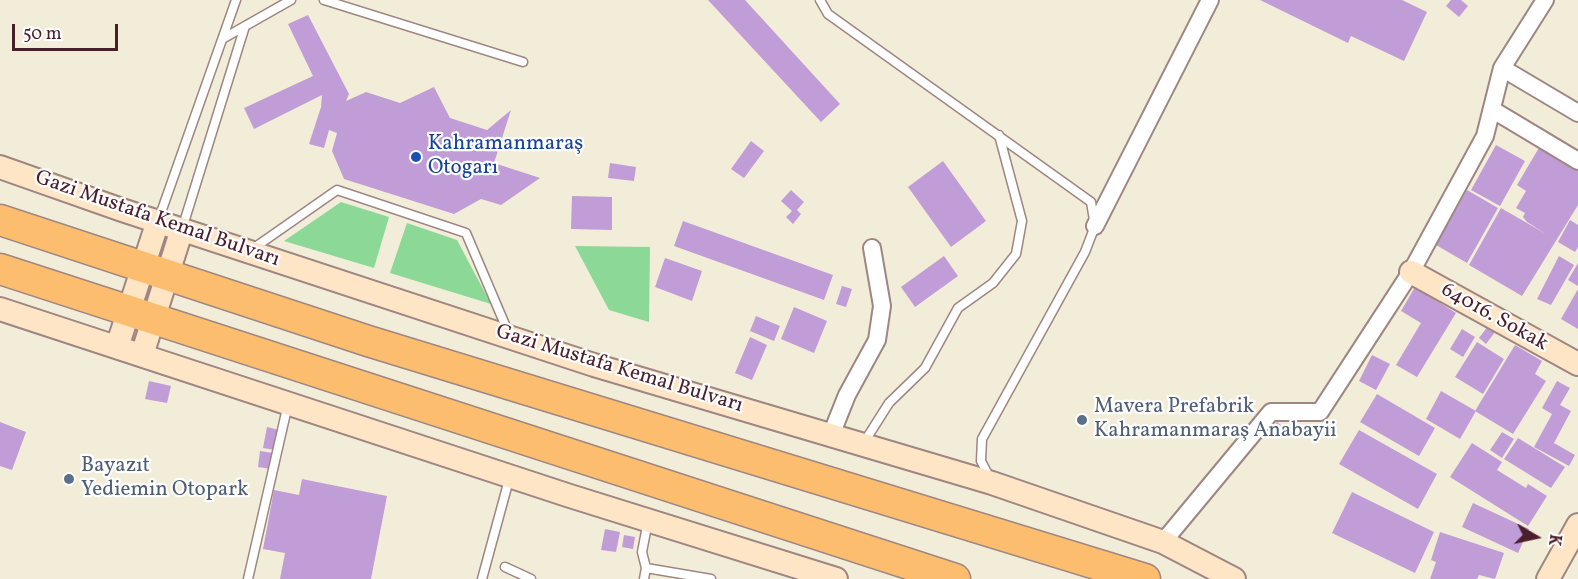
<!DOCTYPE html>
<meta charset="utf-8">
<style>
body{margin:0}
#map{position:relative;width:1578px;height:579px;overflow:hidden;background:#f2edd8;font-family:Vollkorn,serif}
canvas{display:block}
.north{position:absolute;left:1506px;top:507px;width:60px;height:60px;-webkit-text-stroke:4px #fff;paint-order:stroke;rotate:99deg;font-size:16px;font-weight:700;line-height:24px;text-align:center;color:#4a1f2b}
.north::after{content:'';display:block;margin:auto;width:21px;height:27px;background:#4a1f2b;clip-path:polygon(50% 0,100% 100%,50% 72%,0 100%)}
.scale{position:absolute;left:12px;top:24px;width:106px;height:27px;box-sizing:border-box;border:3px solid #4a1f2b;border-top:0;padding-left:8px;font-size:18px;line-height:21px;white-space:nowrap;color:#4a1f2b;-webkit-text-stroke:4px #fff;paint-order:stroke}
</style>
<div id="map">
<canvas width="1578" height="579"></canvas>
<div class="north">K</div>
<div class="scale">50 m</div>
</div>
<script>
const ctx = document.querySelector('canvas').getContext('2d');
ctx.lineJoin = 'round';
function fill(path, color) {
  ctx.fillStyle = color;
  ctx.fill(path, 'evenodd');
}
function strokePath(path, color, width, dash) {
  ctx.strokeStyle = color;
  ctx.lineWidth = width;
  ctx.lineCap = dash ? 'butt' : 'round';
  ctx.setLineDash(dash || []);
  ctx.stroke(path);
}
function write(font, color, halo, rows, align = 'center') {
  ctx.font = font + ' Vollkorn,serif';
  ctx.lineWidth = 4.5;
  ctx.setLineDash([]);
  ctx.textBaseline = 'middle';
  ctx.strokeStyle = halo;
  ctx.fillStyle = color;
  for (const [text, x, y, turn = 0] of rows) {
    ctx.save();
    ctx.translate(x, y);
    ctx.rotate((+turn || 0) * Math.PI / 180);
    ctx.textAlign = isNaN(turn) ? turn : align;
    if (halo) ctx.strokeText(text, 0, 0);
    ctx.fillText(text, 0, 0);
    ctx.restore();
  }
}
fill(new Path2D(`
 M 341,202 L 389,217 L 374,268 L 284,241 Z
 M 407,223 L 457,240 L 491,304 L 390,273 Z
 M 575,246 L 650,247 L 649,322 L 609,310 Z`), '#8bd897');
fill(new Path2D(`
 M 708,0 L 745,0 L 840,104 L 821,122 Z
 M 1260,0 L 1402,0 L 1427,12 L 1404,61 L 1351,36 L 1348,43 Z
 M 1451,0 L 1461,0 L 1468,6 L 1459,17 L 1446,6 Z
 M 308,15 L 349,94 L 346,101 L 366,92 L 400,103 L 434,87 L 450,118 L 487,130 L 511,110 L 494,163 L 540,178 L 501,205 L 481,199 L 454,214 L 344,179 L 332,151 L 337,133 L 329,130 L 324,148 L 309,144 L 321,107 L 322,95 L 254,129 L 244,108 L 313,76 L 288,24 Z
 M 751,141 L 764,151 L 744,178 L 731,169 Z
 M 1496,145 L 1525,161 L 1500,206 L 1471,190 Z
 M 1540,146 L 1578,169 L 1578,205 L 1522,296 L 1469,265 L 1501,208 L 1546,234 L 1527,222 L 1523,217 L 1525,213 L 1516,208 L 1526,191 L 1517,185 Z
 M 943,161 L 986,221 L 951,247 L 908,187 Z
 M 610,163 L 636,167 L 634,181 L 608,178 Z
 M 791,190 L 804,202 L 797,210 L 801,214 L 793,224 L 786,217 L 792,211 L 781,201 Z
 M 1467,190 L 1498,208 L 1467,263 L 1436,245 Z
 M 572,196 L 612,197 L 612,230 L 571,229 Z
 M 1570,220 L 1578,225 L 1578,247 L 1575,252 L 1558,242 Z
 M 683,221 L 833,275 L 824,300 L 674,246 Z
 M 944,256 L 958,276 L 915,307 L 901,287 Z
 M 1559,256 L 1574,265 L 1551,305 L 1537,299 Z
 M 665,258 L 702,271 L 692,301 L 655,287 Z
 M 1578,263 L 1578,286 L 1568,280 Z
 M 842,286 L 852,289 L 846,307 L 836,304 Z
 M 1415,287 L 1456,313 L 1417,377 L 1396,365 L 1421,323 L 1401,311 Z
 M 1578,289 L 1578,329 L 1561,319 Z
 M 794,307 L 827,321 L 814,353 L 781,339 Z
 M 756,316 L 780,326 L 774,341 L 750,331 Z
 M 1488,326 L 1495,332 L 1486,344 L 1479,338 Z
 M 1462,329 L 1475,337 L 1463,357 L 1450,349 Z
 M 750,337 L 767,345 L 752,380 L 735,373 Z
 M 1477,342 L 1504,359 L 1483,394 L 1455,377 Z
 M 1515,345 L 1542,361 L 1535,374 L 1546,381 L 1513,434 L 1475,411 Z
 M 1372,355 L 1390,364 L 1376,390 L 1359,381 Z
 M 149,381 L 171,386 L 167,403 L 145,399 Z
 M 1557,381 L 1570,388 L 1560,405 L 1571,411 L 1554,443 L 1575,455 L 1569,466 L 1534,447 L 1552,414 L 1542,408 Z
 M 1441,391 L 1476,411 L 1460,439 L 1426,419 Z
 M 1377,394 L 1435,428 L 1419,456 L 1360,422 Z
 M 0,422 L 26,432 L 12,470 L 0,466 Z
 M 1277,422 L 1285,429 L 1277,438 L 1270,432 Z
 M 267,427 L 279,430 L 275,450 L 263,448 Z
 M 1359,430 L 1437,474 L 1418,509 L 1339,464 Z
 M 1502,432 L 1514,439 L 1502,458 L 1490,450 Z
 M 1518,438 L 1565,467 L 1551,488 L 1504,459 Z
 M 1472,443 L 1502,462 L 1497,470 L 1526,488 L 1528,484 L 1547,496 L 1528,526 L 1450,477 Z
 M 260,451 L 273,453 L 271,469 L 258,467 Z
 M 302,479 L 387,496 L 371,579 L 280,579 L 285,553 L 263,549 L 274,490 L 299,495 Z
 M 1352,492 L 1434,532 L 1415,573 L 1332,533 Z
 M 1473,503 L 1529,529 L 1518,553 L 1462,527 Z
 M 605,529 L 620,532 L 616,552 L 601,550 Z
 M 1440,532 L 1504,553 L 1495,579 L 1479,575 L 1477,579 L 1430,579 L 1436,562 L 1431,560 Z
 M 624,535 L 635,537 L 633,549 L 622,547 Z`), '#c19dd7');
const lane = new Path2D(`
 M 324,0 L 523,62
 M 820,0 L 828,14 L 1091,202 L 1095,226 L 1085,252 L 982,439 L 981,461 L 991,480
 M 224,38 L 291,0
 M 158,221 L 236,0
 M 182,229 L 245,26
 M 251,250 L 337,190 L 466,233 L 509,334
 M 863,444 L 889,403 L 925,368 L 958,308 L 993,283 L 1016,254 L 1022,221 L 999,135
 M 505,567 L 531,579
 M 646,568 L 711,579
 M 248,579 L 288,404
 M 482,579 L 510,476
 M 644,579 L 646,568 L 642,552 L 648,521`);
const street = new Path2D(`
 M 1502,68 L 1578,113
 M 1493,110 L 1578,161
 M 1095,226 L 1210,0
 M 831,435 L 847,395 L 877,340 L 882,306 L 872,248
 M 1163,542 L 1271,412 L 1320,412 L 1411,272 L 1485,136 L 1502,68 L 1545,0`);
const secondary = new Path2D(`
 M 0,167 L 122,210 L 594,365 L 992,483 L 1163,542 L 1234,579
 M 1411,272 L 1578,364
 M 0,309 L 570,496 L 836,579
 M 117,347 L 158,221
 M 142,355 L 182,229
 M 1548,579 L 1578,525`);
const highway = new Path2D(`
 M 0,220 L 368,341 L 1145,579
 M 0,269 L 955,579`);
strokePath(lane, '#9e8682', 11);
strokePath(street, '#9e8682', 20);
strokePath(secondary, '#9e8682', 26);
strokePath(highway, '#9e8682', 33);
strokePath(lane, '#fff', 8);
strokePath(street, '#fff', 16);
strokePath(secondary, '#fee5c5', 22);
strokePath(highway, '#fcbd6f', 30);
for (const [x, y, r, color] of [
 [416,157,6,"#1a4fb4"],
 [1082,420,6,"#5c6f8a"],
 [69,479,6,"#5c6f8a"]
]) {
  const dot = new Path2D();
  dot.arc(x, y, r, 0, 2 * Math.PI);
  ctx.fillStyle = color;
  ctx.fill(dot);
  strokePath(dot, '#fff', 2);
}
write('21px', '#164399', '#fff', [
 ["Kahramanmaraş",428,145],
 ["Otogarı",428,169]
], 'left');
write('21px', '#4a1f2b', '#fff', [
 ["Gazi Mustafa Kemal Bulvarı",157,220,19],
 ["64016. Sokak",1494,318,29],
 ["Gazi Mustafa Kemal Bulvarı",619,370,17]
]);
write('21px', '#4e5e75', '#fff', [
 ["Mavera Prefabrik",1094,408],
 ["Kahramanmaraş Anabayii",1094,432],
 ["Bayazıt",81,467],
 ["Yediemin Otopark",81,491]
], 'left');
</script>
